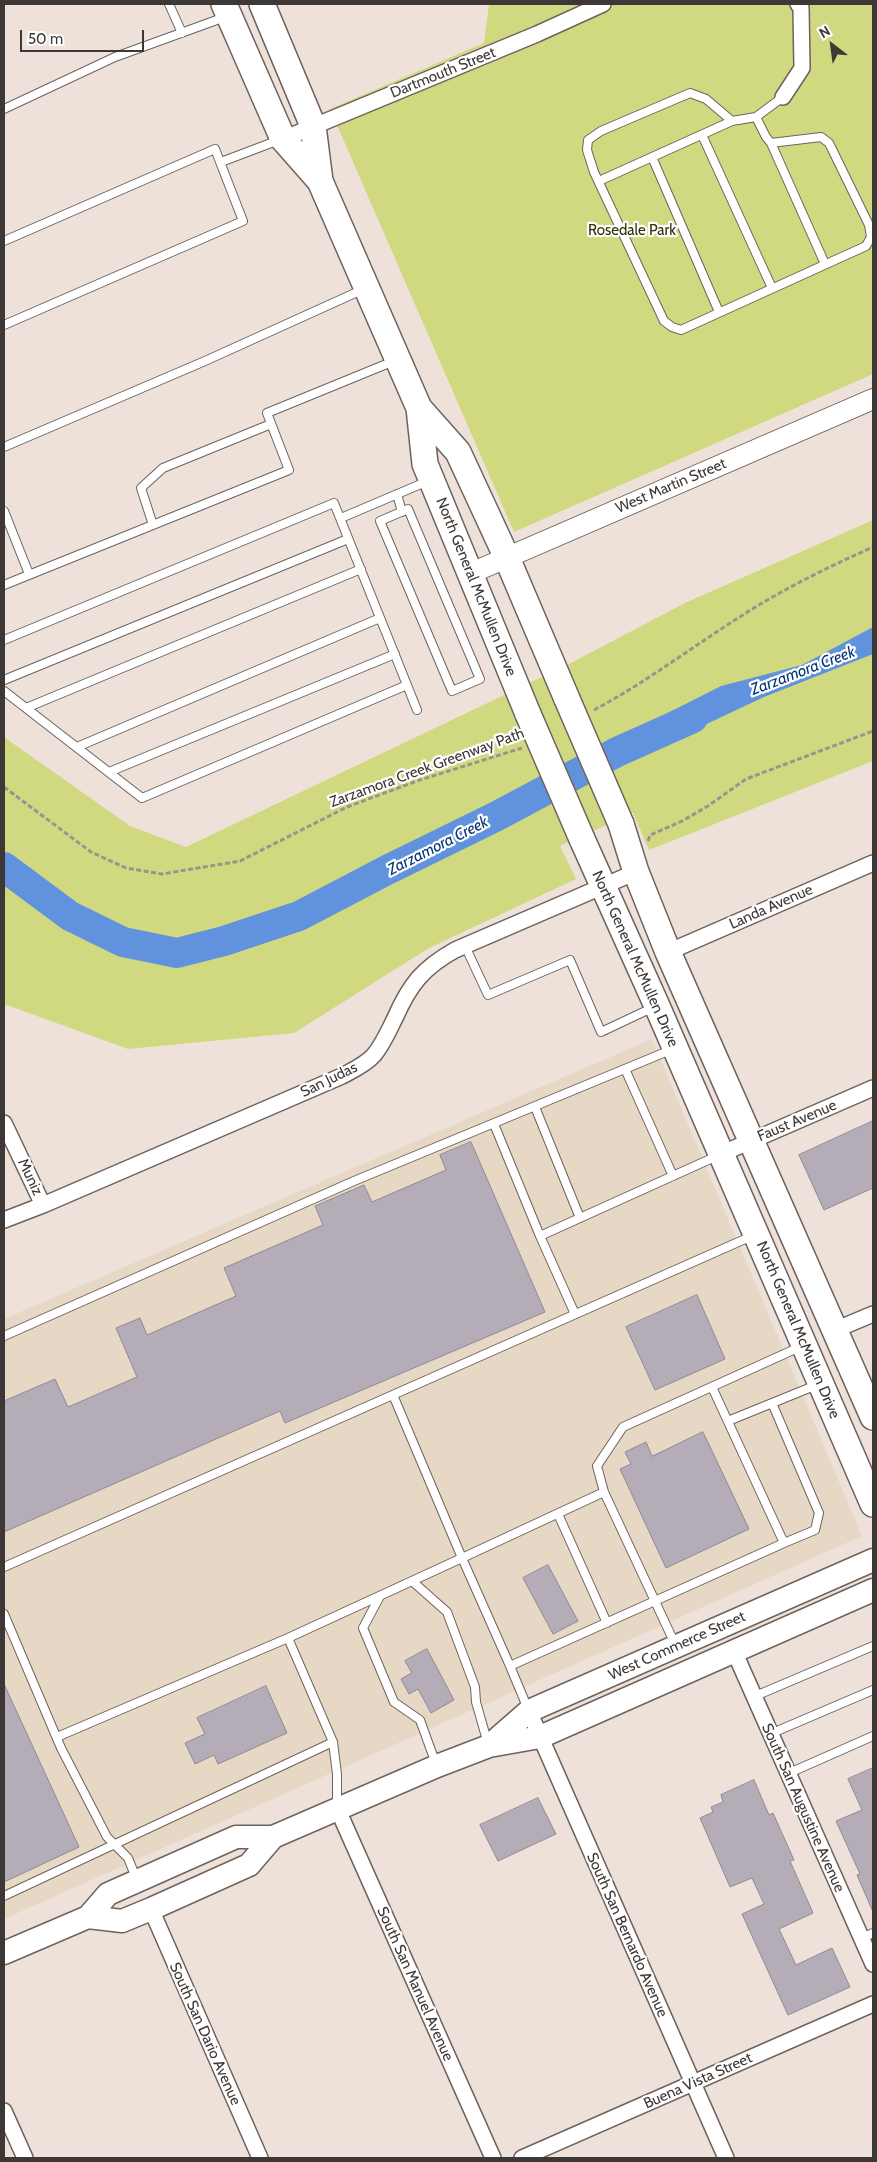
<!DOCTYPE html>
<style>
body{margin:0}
#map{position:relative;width:877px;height:2162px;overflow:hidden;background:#eee1d9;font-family:Cabin,sans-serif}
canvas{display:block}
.frame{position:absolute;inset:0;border:5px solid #3d3835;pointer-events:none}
.north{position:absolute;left:807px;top:20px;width:50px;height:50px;-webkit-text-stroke:4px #fff;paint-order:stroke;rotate:330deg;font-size:14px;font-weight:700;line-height:20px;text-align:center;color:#3d3835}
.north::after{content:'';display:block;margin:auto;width:18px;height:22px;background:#3d3835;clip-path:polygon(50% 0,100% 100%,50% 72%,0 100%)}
.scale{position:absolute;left:20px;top:30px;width:124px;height:22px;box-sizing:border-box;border:2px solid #3d3835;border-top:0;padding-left:6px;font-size:15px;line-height:18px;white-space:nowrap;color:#3d3835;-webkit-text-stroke:4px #fff;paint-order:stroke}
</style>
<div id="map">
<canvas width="877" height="2162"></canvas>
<div class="frame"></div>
<div class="north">N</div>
<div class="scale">50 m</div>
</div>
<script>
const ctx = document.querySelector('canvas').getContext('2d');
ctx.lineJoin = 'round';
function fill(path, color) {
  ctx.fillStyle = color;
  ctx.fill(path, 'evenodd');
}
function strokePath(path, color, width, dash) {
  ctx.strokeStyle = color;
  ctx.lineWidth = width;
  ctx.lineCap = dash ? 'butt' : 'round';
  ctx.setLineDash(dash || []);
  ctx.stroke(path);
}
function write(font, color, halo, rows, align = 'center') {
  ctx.font = font + ' Cabin,sans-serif';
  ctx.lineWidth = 4.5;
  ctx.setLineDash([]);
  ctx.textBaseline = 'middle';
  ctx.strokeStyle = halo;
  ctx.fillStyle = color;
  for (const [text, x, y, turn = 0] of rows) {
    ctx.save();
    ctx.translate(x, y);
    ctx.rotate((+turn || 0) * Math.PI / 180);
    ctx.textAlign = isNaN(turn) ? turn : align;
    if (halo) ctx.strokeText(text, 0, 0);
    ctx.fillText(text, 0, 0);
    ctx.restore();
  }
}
fill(new Path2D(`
 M 652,1039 L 862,1536 L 4,1919 L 4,1319 Z`), '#e6d8c5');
fill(new Path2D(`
 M 489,4 L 873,4 L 873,374 L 514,532 L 330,109 L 484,43 Z
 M 873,520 L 873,761 L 649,850 L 633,813 L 560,846 L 576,879 L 429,948 L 294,1033 L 128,1049 L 4,1004 L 4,737 L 130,826 L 186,847 L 569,664 L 685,603 Z`), '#d0d97f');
fill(new Path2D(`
 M 873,627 L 873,654 L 764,697 L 662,745 L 656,736 L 656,719 L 721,686 L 802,665 Z`), '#6192dd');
strokePath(new Path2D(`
 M 4,867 L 70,916 L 123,942 L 177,953 L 224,941 L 299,916 L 387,870 L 497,816 L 617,752 L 693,718`), '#6192dd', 30);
const building = new Path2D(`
 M 873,1121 L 873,1188 L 824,1210 L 799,1155 Z
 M 471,1142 L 545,1312 L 285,1423 L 280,1411 L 4,1532 L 4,1401 L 55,1379 L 68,1407 L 137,1377 L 116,1328 L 140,1318 L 147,1335 L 236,1296 L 224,1268 L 323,1225 L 315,1206 L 364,1185 L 372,1202 L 446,1170 L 440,1155 Z
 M 697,1295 L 725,1359 L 655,1390 L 626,1327 Z
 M 703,1432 L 749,1529 L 666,1568 L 620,1469 L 631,1464 L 625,1452 L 646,1442 L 652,1456 Z
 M 548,1565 L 578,1621 L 553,1634 L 523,1578 Z
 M 427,1649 L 454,1700 L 431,1713 L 418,1689 L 409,1694 L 401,1679 L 412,1673 L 405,1661 Z
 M 4,1684 L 79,1847 L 4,1882 Z
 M 266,1686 L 287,1733 L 218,1764 L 214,1755 L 195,1764 L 185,1743 L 205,1734 L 197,1718 Z
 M 873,1768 L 873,1912 L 857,1875 L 860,1874 L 836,1821 L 862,1810 L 848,1779 Z
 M 754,1780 L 769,1815 L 773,1813 L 794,1860 L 790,1861 L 813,1913 L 779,1929 L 796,1965 L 832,1948 L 850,1987 L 788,2015 L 742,1914 L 764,1904 L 752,1878 L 730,1887 L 700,1818 L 713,1812 L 711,1807 L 723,1802 L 721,1795 Z
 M 538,1798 L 556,1834 L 498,1861 L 480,1825 Z`);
fill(building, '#b4acb7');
strokePath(building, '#918994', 1);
const service = new Path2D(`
 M 169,4 L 182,33
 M 4,109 L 115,57 L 225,17
 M 756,117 L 766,137 L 771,143 L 821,137 L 829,143 L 869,225 L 871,237 L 866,246 L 681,330 L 672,327 L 664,321 L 594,172 L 587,150 L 588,140 L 601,131 L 690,93 L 706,99 L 732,121 L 756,117 L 783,97
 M 702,135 L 772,288
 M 771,143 L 825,264
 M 652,157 L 719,312
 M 221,162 L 279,140
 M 599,181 L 732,121
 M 4,241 L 215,149 L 243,221 L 4,325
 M 4,447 L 205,361 L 364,289
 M 397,494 L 402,512
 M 408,509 L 480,679 L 452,691 L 380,521 Z
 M 4,511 L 29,574
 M 341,518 L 428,481
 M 153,525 L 141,488 L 163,468 L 271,424
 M 4,585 L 289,470 L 267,413 L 394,361
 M 4,640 L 334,503 L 407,685 L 142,798 L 4,691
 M 4,680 L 348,539
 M 407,685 L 417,710
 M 26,708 L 361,569
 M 77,747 L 380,618
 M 109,772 L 395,654
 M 465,946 L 488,995 L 570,960 L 601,1032 L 654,1007
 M 625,1069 L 673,1176
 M 535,1107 L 580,1218
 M 494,1124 L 540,1236
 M 575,1314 L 540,1236 L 717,1156
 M 4,1336 L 354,1181 L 673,1049
 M 772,1403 L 819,1513 L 815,1530 L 784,1543
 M 728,1421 L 819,1384
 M 558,1514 L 607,1623
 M 4,1567 L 752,1236
 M 412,1581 L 447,1612 L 475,1687 L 476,1702 L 488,1744
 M 380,1596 L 363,1628 L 394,1702 L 420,1720 L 436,1764
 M 4,1614 L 61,1748 L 107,1837 L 128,1858 L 137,1880
 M 288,1638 L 462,1558 L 393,1395
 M 675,1644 L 604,1492 L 597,1466 L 623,1427 L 802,1346
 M 510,1666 L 462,1558 L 604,1492
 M 753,1697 L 873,1646
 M 528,1709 L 510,1666 L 784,1543 L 712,1387
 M 770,1734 L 873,1690
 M 333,1742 L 337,1774 L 337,1806
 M 787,1774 L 873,1736
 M 4,1896 L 333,1742 L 288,1638 L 57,1737
 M 862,1938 L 873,1933`);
const minor = new Path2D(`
 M 783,97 L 802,68 L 801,8 L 798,4
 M 283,139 L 537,34 L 603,4
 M 668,952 L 873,863
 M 4,1123 L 43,1205
 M 721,1154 L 873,1088
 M 4,1220 L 43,1205 L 342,1076 C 353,1070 365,1065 374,1055 C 383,1044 389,1030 395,1018 C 410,984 423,968 455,950 L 636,872
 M 835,1330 L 873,1314
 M 734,1651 L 873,1964
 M 529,1711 L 726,2158
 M 338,1810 L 493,2158
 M 151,1909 L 260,2158
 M 4,2111 L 25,2158
 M 522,2158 L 873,2004`);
const tertiary = new Path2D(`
 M 469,574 L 873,399`);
const secondary = new Path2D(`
 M 489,1746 L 529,1711 L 873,1560
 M 88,1917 L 122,1921 L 151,1909 L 249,1865 L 273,1837
 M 4,1953 L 88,1917 L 108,1894 L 236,1837 L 273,1837 L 437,1766 L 489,1746 L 540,1737 L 873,1590`);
const primary = new Path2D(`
 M 224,4 L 283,139 L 320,181
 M 262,4 L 313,126 L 320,181 L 419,408 L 425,464 L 528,714
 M 419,408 L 458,452 L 507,558 L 567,699
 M 621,824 L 636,872 L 668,952 L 873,1417
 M 582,839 L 657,1006 L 873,1504`);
strokePath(service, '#6e625c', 10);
strokePath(minor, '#6e625c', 18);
strokePath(tertiary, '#6e625c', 22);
strokePath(secondary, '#6e625c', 25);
strokePath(primary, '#6e625c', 28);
strokePath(new Path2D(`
 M 594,710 C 643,684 688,650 735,620 C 779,591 826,568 873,547
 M 4,787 L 91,852 L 126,868 L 162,874 L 240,861 L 347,807 L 417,781 L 522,748
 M 648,841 L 650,835 L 682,821 L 708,806 L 746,779 L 873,731`), '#9d938e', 3, [5, 2.5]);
strokePath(service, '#fff', 8);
strokePath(minor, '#fff', 15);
strokePath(tertiary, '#fff', 20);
strokePath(secondary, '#fff', 22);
strokePath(primary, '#fff', 25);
const primaryBridge = new Path2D(`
 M 567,699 L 621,824
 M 528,714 L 582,839`);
strokePath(primaryBridge, '#6e625c', 28, []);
strokePath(primaryBridge, '#fff', 25);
write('15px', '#3d3835', '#fff', [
 ["Dartmouth Street",443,73,-22],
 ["West Martin Street",671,486,-23],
 ["North General McMullen Drive",476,587,68],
 ["Zarzamora Creek Greenway Path",427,768,-20],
 ["Landa Avenue",771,907,-24],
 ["North General McMullen Drive",635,959,66],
 ["San Judas",329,1080,-26],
 ["Faust Avenue",797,1121,-23],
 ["Muniz",30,1177,65],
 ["North General McMullen Drive",798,1330,67],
 ["West Commerce Street",677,1646,-24],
 ["South San Augustine Avenue",803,1808,66],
 ["South San Bernardo Avenue",627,1935,66],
 ["South San Manuel Avenue",415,1984,66],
 ["South San Dario Avenue",205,2034,66],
 ["Buena Vista Street",698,2081,-24]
]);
write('15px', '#2f3206', '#fff', [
 ["Rosedale Park",632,231]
]);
write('italic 16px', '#053477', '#fff', [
 ["Zarzamora Creek",803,671,-21],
 ["Zarzamora Creek",438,846,-27]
]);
</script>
